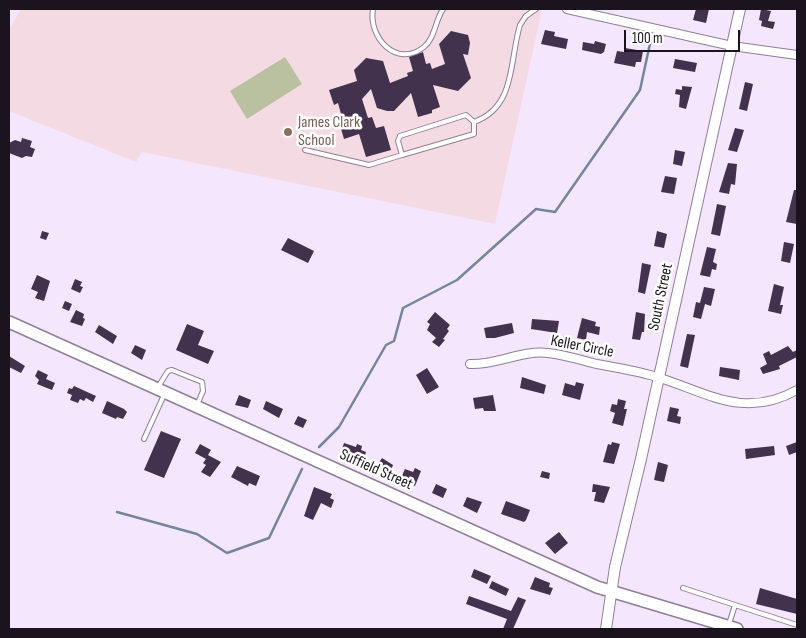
<!DOCTYPE html>
<style>
body{margin:0}
#map{position:relative;width:806px;height:638px;overflow:hidden;background:#f4e6fd;font-family:"Sofia Sans Condensed",sans-serif}
canvas{display:block}
.frame{position:absolute;inset:0;border:10px solid #1b141e;pointer-events:none}
.scale{position:absolute;left:624px;top:30px;width:116px;height:22px;box-sizing:border-box;border:2px solid #1b141e;border-top:0;padding-left:6px;font-size:15px;line-height:18px;white-space:nowrap;color:#1b141e;-webkit-text-stroke:4px #fff;paint-order:stroke}
</style>
<div id="map">
<canvas width="806" height="638"></canvas>
<div class="frame"></div>
<div class="scale">100 m</div>
</div>
<script>
const ctx = document.querySelector('canvas').getContext('2d');
ctx.lineJoin = 'round';
function fill(path, color) {
  ctx.fillStyle = color;
  ctx.fill(path, 'evenodd');
}
function strokePath(path, color, width, dash) {
  ctx.strokeStyle = color;
  ctx.lineWidth = width;
  ctx.lineCap = dash ? 'butt' : 'round';
  ctx.setLineDash(dash || []);
  ctx.stroke(path);
}
function write(font, color, halo, rows, align = 'center') {
  ctx.font = font + ' "Sofia Sans Condensed",sans-serif';
  ctx.lineWidth = 5;
  ctx.setLineDash([]);
  ctx.textBaseline = 'middle';
  ctx.strokeStyle = halo;
  ctx.fillStyle = color;
  for (const [text, x, y, turn = 0] of rows) {
    ctx.save();
    ctx.translate(x, y);
    ctx.rotate((+turn || 0) * Math.PI / 180);
    ctx.textAlign = isNaN(turn) ? turn : align;
    if (halo) ctx.strokeText(text, 0, 0);
    ctx.fillText(text, 0, 0);
    ctx.restore();
  }
}
fill(new Path2D(`
 M 21,9 L 542,9 L 495,224 L 142,152 L 136,162 L 9,111 L 9,30 Z`), '#f4dbe3');
fill(new Path2D(`
 M 285,57 L 302,84 L 247,119 L 230,91 Z`), '#b9c1a1');
strokePath(new Path2D(`
 M 319,447 L 339,427 L 386,345 L 394,341 L 403,308 L 457,280 L 536,209 L 555,212 L 640,90 L 651,39
 M 117,512 L 197,534 L 227,553 L 269,538 L 302,469`), '#74859d', 2.5);
fill(new Path2D(`
 M 696,9 L 709,9 L 706,23 L 693,20 Z
 M 761,9 L 771,11 L 768,21 L 775,22 L 773,29 L 761,26 L 762,21 L 759,20 Z
 M 545,30 L 555,32 L 554,36 L 568,39 L 566,49 L 541,44 Z
 M 451,31 L 468,35 L 470,43 L 468,55 L 463,54 L 471,78 L 458,91 L 433,85 L 440,107 L 432,110 L 432,113 L 418,117 L 411,93 L 394,111 L 387,111 L 377,108 L 371,89 L 362,99 L 368,118 L 372,117 L 376,128 L 384,126 L 391,150 L 366,157 L 359,134 L 344,139 L 339,122 L 343,121 L 338,103 L 334,105 L 329,90 L 357,81 L 354,70 L 366,58 L 383,61 L 390,83 L 408,76 L 407,73 L 413,71 L 409,57 L 423,52 L 426,64 L 430,63 L 432,69 L 445,64 L 439,44 Z
 M 595,41 L 606,44 L 604,52 L 601,54 L 582,50 L 583,42 L 594,44 Z
 M 625,48 L 643,51 L 641,62 L 636,62 L 635,67 L 614,63 L 617,51 L 624,52 Z
 M 675,59 L 697,63 L 695,72 L 673,68 Z
 M 745,82 L 753,84 L 747,111 L 739,109 Z
 M 682,86 L 692,87 L 686,109 L 679,107 L 680,95 L 675,94 L 676,89 L 682,90 Z
 M 735,128 L 744,130 L 737,152 L 728,150 Z
 M 22,138 L 32,141 L 30,147 L 35,149 L 32,157 L 26,156 L 22,158 L 9,153 L 9,143 L 15,140 L 21,142 Z
 M 675,150 L 685,152 L 682,166 L 673,164 Z
 M 728,163 L 737,164 L 735,185 L 731,184 L 729,194 L 719,192 Z
 M 665,176 L 677,178 L 674,194 L 661,192 Z
 M 794,190 L 797,190 L 797,224 L 786,222 Z
 M 717,204 L 726,206 L 720,236 L 711,234 Z
 M 42,231 L 49,233 L 46,240 L 40,238 Z
 M 657,231 L 667,234 L 664,248 L 654,246 Z
 M 288,238 L 314,251 L 308,263 L 281,250 Z
 M 784,242 L 794,244 L 790,263 L 781,261 Z
 M 707,247 L 716,249 L 713,262 L 717,264 L 716,270 L 712,269 L 710,277 L 700,275 Z
 M 642,263 L 651,265 L 645,294 L 638,292 Z
 M 37,275 L 50,281 L 44,301 L 35,298 L 38,292 L 31,289 Z
 M 75,279 L 82,282 L 80,286 L 83,287 L 80,293 L 71,289 Z
 M 774,284 L 784,287 L 780,305 L 783,305 L 781,314 L 768,311 Z
 M 704,287 L 715,289 L 711,306 L 705,304 L 701,319 L 693,317 L 696,302 L 700,303 Z
 M 65,301 L 72,304 L 69,311 L 62,308 Z
 M 76,310 L 84,314 L 83,318 L 85,319 L 82,326 L 70,322 Z
 M 435,312 L 450,325 L 447,329 L 449,331 L 443,339 L 445,340 L 439,347 L 432,342 L 436,338 L 427,330 L 430,324 L 427,322 Z
 M 636,312 L 645,314 L 644,332 L 642,332 L 640,340 L 632,339 Z
 M 582,318 L 596,322 L 595,326 L 600,327 L 599,335 L 587,332 L 586,340 L 577,338 Z
 M 532,319 L 559,321 L 557,333 L 531,329 Z
 M 512,323 L 514,333 L 495,338 L 486,338 L 484,328 Z
 M 187,324 L 204,331 L 198,345 L 214,351 L 208,364 L 176,350 Z
 M 99,325 L 117,336 L 113,344 L 95,332 Z
 M 687,334 L 695,335 L 688,368 L 680,366 Z
 M 135,345 L 146,350 L 142,360 L 131,353 Z
 M 788,346 L 793,352 L 797,350 L 797,357 L 779,366 L 780,369 L 763,374 L 760,368 L 767,364 L 763,354 L 769,351 L 771,355 Z
 M 9,356 L 25,366 L 21,373 L 9,367 Z
 M 720,367 L 740,370 L 739,380 L 719,376 Z
 M 427,368 L 439,387 L 427,394 L 416,375 Z
 M 38,370 L 48,375 L 46,379 L 55,383 L 52,390 L 37,384 L 39,380 L 35,376 Z
 M 522,377 L 546,385 L 544,394 L 520,388 Z
 M 576,382 L 584,384 L 580,400 L 562,395 L 565,383 L 575,386 Z
 M 74,386 L 96,396 L 93,402 L 86,398 L 84,401 L 80,399 L 78,403 L 70,400 L 72,395 L 67,393 L 69,388 L 72,389 Z
 M 239,395 L 251,400 L 248,408 L 235,405 Z
 M 493,395 L 496,411 L 484,411 L 483,408 L 475,409 L 473,398 Z
 M 618,399 L 626,401 L 624,409 L 627,409 L 623,426 L 612,423 L 615,413 L 610,411 L 612,404 L 617,405 Z
 M 107,401 L 124,409 L 127,412 L 123,419 L 117,417 L 116,419 L 102,413 Z
 M 266,401 L 283,409 L 279,418 L 263,409 Z
 M 670,407 L 679,409 L 677,416 L 681,417 L 680,424 L 667,421 Z
 M 298,416 L 307,420 L 303,428 L 294,424 Z
 M 161,431 L 181,439 L 164,478 L 144,470 Z
 M 612,442 L 620,444 L 614,464 L 603,462 L 608,444 L 611,445 Z
 M 797,442 L 797,452 L 789,455 L 786,446 Z
 M 344,443 L 356,447 L 357,444 L 362,446 L 361,450 L 366,452 L 364,459 L 341,452 Z
 M 200,444 L 211,450 L 208,455 L 221,462 L 210,477 L 201,472 L 206,465 L 203,463 L 206,459 L 195,453 Z
 M 774,446 L 775,455 L 746,459 L 745,449 Z
 M 382,458 L 393,465 L 390,473 L 376,467 Z
 M 658,462 L 668,465 L 664,482 L 654,480 Z
 M 237,466 L 260,476 L 256,486 L 249,483 L 248,486 L 231,477 Z
 M 415,468 L 421,471 L 415,486 L 401,478 L 405,469 L 413,472 Z
 M 542,471 L 550,473 L 549,479 L 540,477 Z
 M 436,484 L 447,489 L 443,498 L 432,493 Z
 M 593,484 L 610,487 L 604,503 L 594,501 L 596,492 L 592,492 Z
 M 314,487 L 332,494 L 330,498 L 334,500 L 331,508 L 321,503 L 313,520 L 304,516 Z
 M 467,497 L 482,502 L 477,513 L 463,506 Z
 M 506,501 L 530,510 L 526,520 L 524,522 L 501,514 Z
 M 559,532 L 568,543 L 555,554 L 545,543 Z
 M 474,569 L 491,576 L 487,584 L 471,577 Z
 M 535,577 L 550,583 L 549,587 L 553,588 L 550,595 L 530,589 Z
 M 492,581 L 509,589 L 506,596 L 489,588 Z
 M 760,588 L 797,599 L 797,614 L 756,604 Z
 M 469,596 L 511,611 L 518,597 L 526,600 L 513,629 L 503,629 L 507,619 L 466,604 Z`), '#43324d');
const service = new Path2D(`
 M 373,9 C 368,37 396,69 424,47 C 435,38 435,21 443,9
 M 466,115 L 474,122 L 474,134 L 402,155 L 398,141 L 400,136 Z
 M 474,122 C 516,107 509,62 520,25 L 526,16 L 536,9
 M 305,150 L 369,165 L 402,155
 M 158,387 L 168,371 L 172,370 L 202,382 L 203,391 L 197,405
 M 144,439 L 164,395
 M 683,588 L 735,605
 M 729,624 L 735,605 L 797,625`);
const minor = new Path2D(`
 M 567,9 L 732,46 L 797,55
 M 470,364 C 497,365 521,350 548,353 C 565,355 581,360 597,364 C 618,368 640,371 660,378 C 710,394 745,419 797,390`);
const tertiary = new Path2D(`
 M 606,629 L 615,567 L 641,459 L 740,9`);
const secondary = new Path2D(`
 M 9,322 L 597,587 L 737,629`);
strokePath(service, '#8f7e98', 6);
strokePath(minor, '#8f7e98', 10);
strokePath(tertiary, '#8f7e98', 12);
strokePath(secondary, '#8f7e98', 14);
strokePath(service, '#fff', 4);
strokePath(minor, '#fff', 8);
strokePath(tertiary, '#fff', 10);
strokePath(secondary, '#fff', 11);
for (const [x, y, r, color] of [
 [288,132,5,"#8d6e63"]
]) {
  const dot = new Path2D();
  dot.arc(x, y, r, 0, 2 * Math.PI);
  ctx.fillStyle = color;
  ctx.fill(dot);
  strokePath(dot, '#fff', 2);
}
write('16px', '#785e54', '#fff', [
 ["James Clark",298,123],
 ["School",298,141]
], 'left');
write('16px', '#1b141e', '#fff', [
 ["South Street",661,297,-78],
 ["Keller Circle",582,347,11],
 ["Suffield Street",376,470,24]
]);
</script>
